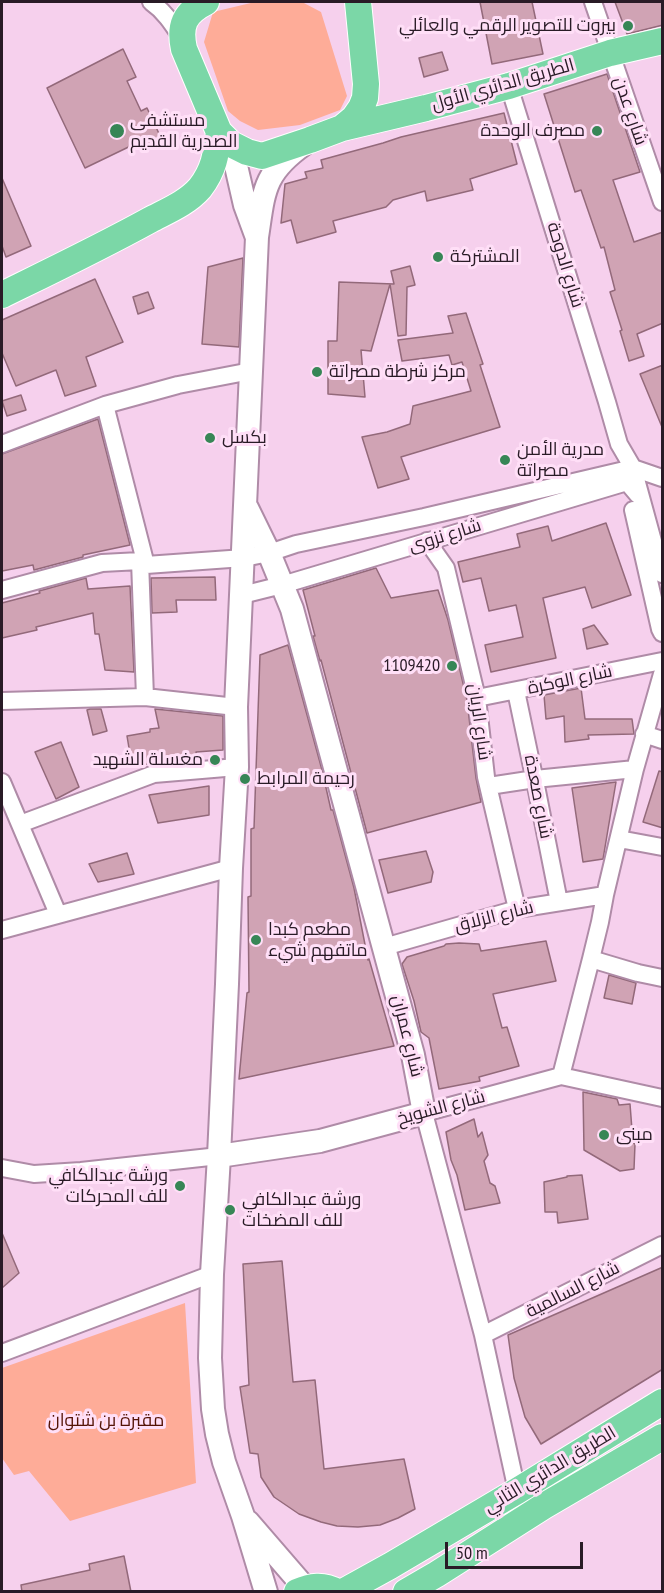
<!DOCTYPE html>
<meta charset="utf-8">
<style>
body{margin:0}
#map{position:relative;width:664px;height:1593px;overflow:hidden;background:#f6d0ed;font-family:"PT Sans Narrow",sans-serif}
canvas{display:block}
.frame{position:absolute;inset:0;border:3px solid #291b26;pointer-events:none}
.scale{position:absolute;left:445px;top:1542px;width:138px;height:27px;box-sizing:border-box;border:3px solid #291b26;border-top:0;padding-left:8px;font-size:18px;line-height:21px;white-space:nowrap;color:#291b26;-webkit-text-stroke:4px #ffdff7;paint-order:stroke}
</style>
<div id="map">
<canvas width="664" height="1593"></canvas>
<div class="frame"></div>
<div class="scale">50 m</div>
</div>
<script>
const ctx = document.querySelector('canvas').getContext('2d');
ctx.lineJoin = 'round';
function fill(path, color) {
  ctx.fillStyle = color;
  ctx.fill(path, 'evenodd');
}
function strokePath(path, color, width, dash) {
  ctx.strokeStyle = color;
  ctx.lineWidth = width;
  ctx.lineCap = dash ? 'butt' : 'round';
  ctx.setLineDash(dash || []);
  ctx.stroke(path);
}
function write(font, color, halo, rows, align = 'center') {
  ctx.font = font + ' "PT Sans Narrow",Cairo,sans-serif';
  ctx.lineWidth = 6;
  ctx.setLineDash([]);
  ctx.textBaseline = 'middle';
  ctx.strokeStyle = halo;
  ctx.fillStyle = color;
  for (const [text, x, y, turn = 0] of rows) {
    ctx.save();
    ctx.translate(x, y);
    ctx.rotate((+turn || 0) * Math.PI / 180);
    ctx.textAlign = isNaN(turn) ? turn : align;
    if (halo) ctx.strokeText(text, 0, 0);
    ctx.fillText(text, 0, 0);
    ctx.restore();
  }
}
fill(new Path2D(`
 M 255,2 L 302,2 L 321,12 L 347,96 L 340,110 L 300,125 L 258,130 L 240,121 L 228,111 L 204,42 L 213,12 Z
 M 185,1303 L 196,1483 L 70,1521 L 29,1471 L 14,1475 L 2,1458 L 2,1368 Z`), '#feac98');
const building = new Path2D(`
 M 480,2 L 532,2 L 543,54 L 492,64 Z
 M 615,2 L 663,2 L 663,25 L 627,34 Z
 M 123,49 L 136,77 L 127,81 L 141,111 L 147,108 L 162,140 L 144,148 L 141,141 L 85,168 L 47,88 Z
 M 442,52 L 448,70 L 424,77 L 419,58 Z
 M 607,74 L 640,172 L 613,180 L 634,242 L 663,232 L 663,323 L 637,334 L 644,356 L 629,361 L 620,331 L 622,330 L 610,292 L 615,290 L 604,247 L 601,248 L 581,190 L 575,192 L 544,94 Z
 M 504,113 L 517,164 L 470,179 L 473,190 L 427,201 L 425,191 L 393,200 L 386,207 L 333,221 L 336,232 L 297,243 L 291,220 L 281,223 L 285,184 L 307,178 L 305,172 L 323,168 L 321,160 L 383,143 L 401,137 Z
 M 2,178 L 31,246 L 6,257 L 2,246 Z
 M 243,258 L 239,347 L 202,344 L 208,267 Z
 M 410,266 L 415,285 L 407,287 L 406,335 L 398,336 L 390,284 L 371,351 L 361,350 L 365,397 L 328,394 L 328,341 L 337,341 L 339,282 L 394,284 L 391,271 Z
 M 95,279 L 123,342 L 86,357 L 96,386 L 65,396 L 56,370 L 16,386 L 2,353 L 2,320 Z
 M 148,292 L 154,308 L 138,314 L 133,297 Z
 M 466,313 L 483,364 L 480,365 L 500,427 L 401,457 L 409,479 L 378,488 L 362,437 L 387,432 L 410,424 L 413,406 L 471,391 L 462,362 L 452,365 L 449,355 L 402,361 L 398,340 L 453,333 L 448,316 Z
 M 663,365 L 663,427 L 662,427 L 640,374 Z
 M 21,395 L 26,410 L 7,416 L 2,401 Z
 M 98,419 L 130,545 L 83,555 L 83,557 L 34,570 L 33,565 L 2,571 L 2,454 Z
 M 606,523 L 631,595 L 592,608 L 585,587 L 543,598 L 556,658 L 491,672 L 485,645 L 523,637 L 516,605 L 489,611 L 481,578 L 463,582 L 458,562 L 520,547 L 517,534 L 548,526 L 552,541 Z
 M 376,568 L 391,598 L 438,590 L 448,620 L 467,700 L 476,778 L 481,802 L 367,833 L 321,660 L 320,661 L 313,636 L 315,636 L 303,590 Z
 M 215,577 L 216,600 L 176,600 L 177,612 L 152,613 L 151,578 Z
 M 86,578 L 88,589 L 130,586 L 134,672 L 105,670 L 99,634 L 95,634 L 93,613 L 36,627 L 37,630 L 2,638 L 2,603 L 40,593 L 39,591 Z
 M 594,625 L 608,644 L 587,649 L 583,629 Z
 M 288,645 L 322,770 L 331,810 L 333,810 L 354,888 L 368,960 L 369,959 L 394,1046 L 239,1079 L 247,993 L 249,992 L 248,897 L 251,896 L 251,829 L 254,828 L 260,655 Z
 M 581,688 L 585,719 L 632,719 L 634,734 L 588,735 L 589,739 L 565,742 L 564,716 L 546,719 L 544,695 Z
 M 90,709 L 101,709 L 107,731 L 93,735 L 87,710 Z
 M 155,709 L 223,716 L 223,750 L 196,752 L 197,757 L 132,766 L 127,736 L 150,732 L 150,729 L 159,728 Z
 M 61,742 L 79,787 L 56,799 L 35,752 Z
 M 659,771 L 663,772 L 663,828 L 643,822 Z
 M 616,782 L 603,859 L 583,862 L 572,788 Z
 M 209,786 L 209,815 L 158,823 L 149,795 Z
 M 426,851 L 433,872 L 431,882 L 388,893 L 379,860 Z
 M 127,853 L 134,874 L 98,882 L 89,864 Z
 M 546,941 L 556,981 L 493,994 L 502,1028 L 507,1027 L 519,1066 L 479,1077 L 480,1081 L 439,1089 L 429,1038 L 421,1032 L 414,1001 L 402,964 L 407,957 L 444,946 L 446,944 L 459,943 L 479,944 L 481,951 Z
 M 609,975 L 636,983 L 632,1004 L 604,998 Z
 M 583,1092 L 617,1099 L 619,1105 L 630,1104 L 633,1143 L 635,1144 L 634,1169 L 620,1171 L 584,1150 Z
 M 474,1119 L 478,1137 L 482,1132 L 488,1155 L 484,1161 L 490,1183 L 495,1186 L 500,1203 L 465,1210 L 457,1175 L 451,1160 L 446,1132 Z
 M 582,1175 L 588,1219 L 558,1223 L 557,1212 L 545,1212 L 544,1182 L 567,1177 L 567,1176 Z
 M 2,1233 L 19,1273 L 2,1288 Z
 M 282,1261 L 293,1382 L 315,1380 L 324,1469 L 404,1459 L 415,1509 L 398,1518 L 380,1525 L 358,1527 L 337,1526 L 321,1522 L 299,1514 L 274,1497 L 261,1477 L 258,1454 L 250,1453 L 240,1387 L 249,1385 L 243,1264 Z
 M 663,1267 L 663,1369 L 541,1444 L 525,1417 L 514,1378 L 508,1335 Z
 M 124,1556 L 131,1592 L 22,1592 L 21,1585 L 90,1570 L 89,1564 Z`);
fill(building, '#d0a3b4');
strokePath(building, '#93697a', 1.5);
const minor = new Path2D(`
 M 151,2 C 164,11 172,23 181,37
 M 593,2 L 662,202
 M 509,86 L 607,402 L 619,444 L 633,468 L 662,574
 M 105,405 L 146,565
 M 2,444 L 105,405 L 178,385 L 251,371
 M 633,468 L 662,478
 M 633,510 L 660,629 L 662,633
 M 427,541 L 446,568 L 477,698 L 486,777 L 517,909
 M 140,561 L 145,697
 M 2,590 L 102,563 L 140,561 L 146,565 L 244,558 L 269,553 L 296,544 L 424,517 L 633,468
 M 242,595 L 282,585 L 627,482 L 638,495
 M 516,691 L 537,791 L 559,902
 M 477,698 L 662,661
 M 2,701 L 145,697 L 236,707
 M 644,734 L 662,740
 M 2,782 L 58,914
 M 489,786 L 535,779 L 635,769
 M 20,824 L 154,774 L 237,767
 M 619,839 L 662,847
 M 2,930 L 231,868
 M 384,947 L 517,909 L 605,895
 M 591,959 L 638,973 L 662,978
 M 561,1076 L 591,959 L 600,922 L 605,895 L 635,769 L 662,674
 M 2,1168 L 34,1174 L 81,1171 L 219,1156
 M 483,1335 L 662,1245
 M 2,1353 L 212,1274
 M 517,1491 L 483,1335 L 424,1113 L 561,1076 L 662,1098`);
const secondary = new Path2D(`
 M 231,144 L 245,205 L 256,235
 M 219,1156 L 320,1141 L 424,1113 L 413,1055 L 292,609 L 269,553 L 247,508
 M 248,1522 L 305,1588
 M 266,1592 L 243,1516 L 224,1462 L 217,1434 L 213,1409 L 210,1358 L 212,1274 L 219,1156 L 227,984 L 231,868 L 237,767 L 236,707 L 257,237 C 264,191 263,173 304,144`);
const primary = new Path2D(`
 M 206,2 C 184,13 179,26 184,49 L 219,132 L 231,144 L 247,152 L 262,156 L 310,140 L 342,128 L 354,118 L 361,108 L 365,98 L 366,84 L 358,2
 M 342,128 L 426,108 L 509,86 L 610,53 L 662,41
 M 2,295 C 51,271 101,247 150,220 C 167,211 187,203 200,188 C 214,170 216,155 219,132
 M 297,1592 C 311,1586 323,1584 337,1592
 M 343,1592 L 390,1566 L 517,1491 L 662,1402
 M 406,1592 L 437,1574 L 544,1506 L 662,1437`);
strokePath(minor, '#af8ba7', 20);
strokePath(secondary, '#af8ba7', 26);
strokePath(primary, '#fff', 28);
strokePath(minor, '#fff', 16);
strokePath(secondary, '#fff', 22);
strokePath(primary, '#7bd7a7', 26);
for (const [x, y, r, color] of [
 [628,26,6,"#378656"],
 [117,131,8,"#378656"],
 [597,131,6,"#378656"],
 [438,257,6,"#378656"],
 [317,372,6,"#378656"],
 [210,438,6,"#378656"],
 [505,460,6,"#378656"],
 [452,666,6,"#378656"],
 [215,760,6,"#378656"],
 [245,779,6,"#378656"],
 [256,940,6,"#378656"],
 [604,1135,6,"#378656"],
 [180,1186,6,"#378656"],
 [230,1210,6,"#378656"]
]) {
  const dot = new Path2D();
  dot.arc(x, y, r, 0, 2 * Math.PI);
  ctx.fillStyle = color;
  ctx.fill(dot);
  strokePath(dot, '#ffdff7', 2);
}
write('18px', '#291b26', '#ffdff7', [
 ["بيروت للتصوير الرقمي والعائلي",616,26,"right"],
 ["مستشفى",130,121],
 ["الصدرية القديم",130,142],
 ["مصرف الوحدة",585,131,"right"],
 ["المشتركة",450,257],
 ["مركز شرطة مصراتة",329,372],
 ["بكسل",222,438],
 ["مدرية الأمن",517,450],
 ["مصراتة",517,471],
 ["1109420",440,666,"right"],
 ["مغسلة الشهيد",203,760,"right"],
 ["رحيمة المرابط",257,779],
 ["مطعم كبدا",268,930],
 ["ماتفهم شيء",268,951],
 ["مبنى",616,1135],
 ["ورشة عبدالكافي",168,1176,"right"],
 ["للف المحركات",168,1197,"right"],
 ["ورشة عبدالكافي",242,1200],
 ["للف المضخات",242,1221]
], 'left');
write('18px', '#291b26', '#ffdff7', [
 ["الطريق الدائري الأول",503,85,-16],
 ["شارع عدن",630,111,71],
 ["شارع الدوحة",565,265,73],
 ["شارع نزوى",445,536,-17],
 ["شارع الوكرة",570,680,-12],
 ["شارع الريان",479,722,82],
 ["شارع صعدة",538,797,79],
 ["شارع الزلاق",494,917,-14],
 ["شارع عمران",407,1036,76],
 ["شارع الشويخ",441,1108,-15],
 ["شارع السالمية",573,1290,-27],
 ["الطريق الدائري الثاني",550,1470,-31]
]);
write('18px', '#541305', '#ffdff7', [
 ["مقبرة بن شتوان",106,1421]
]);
</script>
